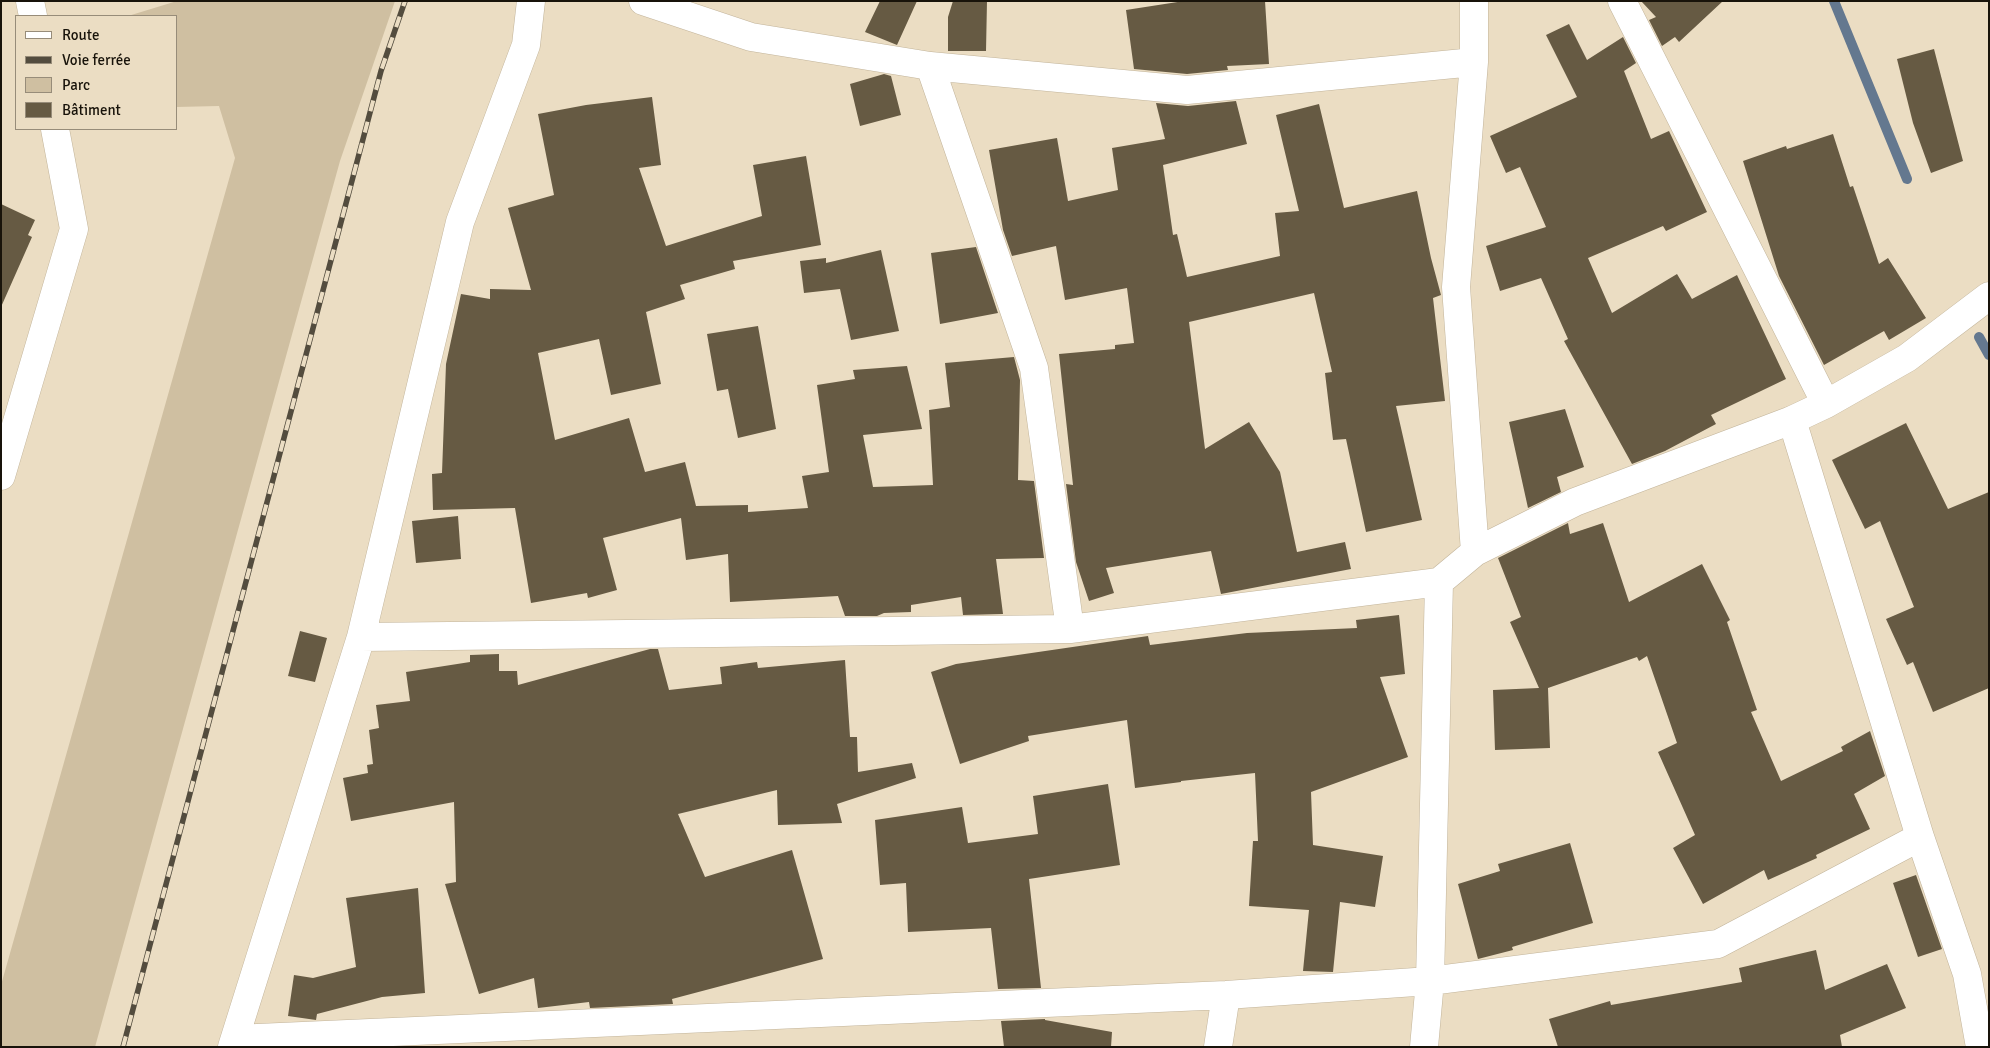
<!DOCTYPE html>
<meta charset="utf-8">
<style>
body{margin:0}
#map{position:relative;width:1990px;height:1048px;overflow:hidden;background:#ebddc3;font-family:Signika,sans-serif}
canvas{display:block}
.frame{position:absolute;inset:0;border:2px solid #18130a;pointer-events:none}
.legend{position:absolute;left:15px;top:15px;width:162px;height:115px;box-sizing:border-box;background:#ebddc3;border:1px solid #978c79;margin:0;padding:6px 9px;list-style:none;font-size:15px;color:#18130a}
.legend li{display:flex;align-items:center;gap:10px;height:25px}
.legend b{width:25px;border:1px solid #978c79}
</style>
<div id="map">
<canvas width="1990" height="1048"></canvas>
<div class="frame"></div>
<ul class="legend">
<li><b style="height:6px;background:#fff"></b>Route</li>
<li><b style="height:6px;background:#534c3e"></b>Voie ferrée</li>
<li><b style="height:14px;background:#cfbfa1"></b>Parc</li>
<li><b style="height:14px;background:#665a43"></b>Bâtiment</li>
</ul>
</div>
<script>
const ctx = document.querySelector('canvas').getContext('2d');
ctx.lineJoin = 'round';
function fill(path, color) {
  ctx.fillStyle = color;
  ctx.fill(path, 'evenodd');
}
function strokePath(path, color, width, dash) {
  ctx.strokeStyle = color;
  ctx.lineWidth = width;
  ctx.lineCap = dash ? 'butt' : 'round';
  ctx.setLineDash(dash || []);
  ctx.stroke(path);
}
fill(new Path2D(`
 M 177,1 L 395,1 L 340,161 L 95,1047 L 1,1047 L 1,985 L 235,158 L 219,106 L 176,107 L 176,16 L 128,16 Z`), '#cfbfa1');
strokePath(new Path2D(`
 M 1834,1 L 1907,179
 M 1979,337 L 1989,355`), '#64788f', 10);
fill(new Path2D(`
 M 880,1 L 917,1 L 897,45 L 865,32 Z
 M 953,1 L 987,1 L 986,51 L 948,51 L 948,17 Z
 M 1184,1 L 1265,1 L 1269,64 L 1227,66 L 1228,70 L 1187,74 L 1134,69 L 1126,10 Z
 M 1641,1 L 1723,1 L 1679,42 L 1675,37 L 1662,46 L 1649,20 L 1656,17 Z
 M 1569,24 L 1587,60 L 1623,37 L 1636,63 L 1624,71 L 1651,139 L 1669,131 L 1707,212 L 1666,231 L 1663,226 L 1588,258 L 1612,313 L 1677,274 L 1692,299 L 1737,275 L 1786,379 L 1711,415 L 1716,424 L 1665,451 L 1632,464 L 1564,341 L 1568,339 L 1541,278 L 1500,291 L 1486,246 L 1546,227 L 1520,167 L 1506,173 L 1490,136 L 1577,97 L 1546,35 Z
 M 1934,49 L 1963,161 L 1931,173 L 1913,123 L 1897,59 Z
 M 884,74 L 891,76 L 901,115 L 860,126 L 850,84 Z
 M 652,97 L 661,165 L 639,168 L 666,246 L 762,216 L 753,165 L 806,156 L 821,245 L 733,261 L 735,269 L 680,285 L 685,299 L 646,312 L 661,384 L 611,395 L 599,339 L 538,353 L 555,440 L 629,418 L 645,472 L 685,462 L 696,506 L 748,505 L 748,512 L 808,508 L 802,476 L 829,472 L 817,385 L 855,379 L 853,370 L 907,366 L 922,429 L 863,435 L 873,487 L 933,485 L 929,410 L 950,407 L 945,363 L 1014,357 L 1020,380 L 1018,480 L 1034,481 L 1044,558 L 996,559 L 1003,614 L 963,615 L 961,597 L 911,605 L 911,612 L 884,613 L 877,616 L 845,616 L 838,596 L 730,602 L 728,554 L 686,560 L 681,518 L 603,538 L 617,590 L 588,598 L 587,593 L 531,603 L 515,508 L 433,510 L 432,474 L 442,473 L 446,364 L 461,294 L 490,299 L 490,289 L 531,290 L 508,208 L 554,195 L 538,114 L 586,105 Z
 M 1236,101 L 1247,144 L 1163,165 L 1173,235 L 1177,234 L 1187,277 L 1280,256 L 1275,213 L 1299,211 L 1276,115 L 1319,104 L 1344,208 L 1417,191 L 1431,258 L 1441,295 L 1433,298 L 1445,401 L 1396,406 L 1422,520 L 1366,532 L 1346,439 L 1333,440 L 1325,373 L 1332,372 L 1314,293 L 1189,322 L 1205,449 L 1249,422 L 1280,472 L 1297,552 L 1345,542 L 1351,569 L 1221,594 L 1211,551 L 1106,568 L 1114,593 L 1089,601 L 1076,562 L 1066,484 L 1073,485 L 1059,354 L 1115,349 L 1115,345 L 1134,343 L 1127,288 L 1065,300 L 1056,246 L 1012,256 L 1003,230 L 989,150 L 1057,138 L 1068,201 L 1118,190 L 1112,148 L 1165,139 L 1156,103 L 1188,106 Z
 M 1833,134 L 1850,187 L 1853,186 L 1879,264 L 1888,258 L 1926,318 L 1889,340 L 1884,331 L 1824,365 L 1779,276 L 1743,161 L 1786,146 L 1787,149 Z
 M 1,204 L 35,220 L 28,235 L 32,237 L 1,307 Z
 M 976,247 L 998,313 L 940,324 L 931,253 Z
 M 881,250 L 899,331 L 851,340 L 840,289 L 804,293 L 800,261 L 826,258 L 826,263 Z
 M 758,326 L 776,429 L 738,438 L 728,389 L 717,391 L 707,334 Z
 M 1565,409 L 1584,467 L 1557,477 L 1561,492 L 1528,508 L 1509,422 Z
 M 1906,423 L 1948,509 L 1989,492 L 1989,688 L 1933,712 L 1913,662 L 1907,665 L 1886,619 L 1914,607 L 1880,521 L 1865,529 L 1832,460 Z
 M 458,516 L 461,559 L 416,563 L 412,521 Z
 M 1568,523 L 1570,534 L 1603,523 L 1629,602 L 1702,564 L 1730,620 L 1727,622 L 1757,710 L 1751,712 L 1781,781 L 1843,751 L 1841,747 L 1870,731 L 1885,776 L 1854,794 L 1870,829 L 1816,855 L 1817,858 L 1768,880 L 1764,870 L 1703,904 L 1673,848 L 1695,835 L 1658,752 L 1677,743 L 1647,656 L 1639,661 L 1637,657 L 1548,688 L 1550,748 L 1495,750 L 1493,690 L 1539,688 L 1510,622 L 1521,617 L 1498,558 Z
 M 1399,615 L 1405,674 L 1380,677 L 1408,757 L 1311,792 L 1313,845 L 1383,856 L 1375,907 L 1340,902 L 1333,972 L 1303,971 L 1309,910 L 1249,906 L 1253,841 L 1258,841 L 1255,773 L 1181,781 L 1181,782 L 1135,788 L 1127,720 L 1028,736 L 1029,741 L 960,764 L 931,672 L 956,664 L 1148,636 L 1150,645 L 1247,633 L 1357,628 L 1356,620 Z
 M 300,631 L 327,638 L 315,682 L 288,676 Z
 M 650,649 L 658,649 L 669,690 L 722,684 L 720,667 L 757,662 L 758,668 L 845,660 L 850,737 L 857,737 L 858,772 L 912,763 L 916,778 L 837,804 L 842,823 L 778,825 L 777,790 L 678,814 L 705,877 L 792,850 L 823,959 L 672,999 L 673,1004 L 590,1008 L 589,1002 L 538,1008 L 534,978 L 479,994 L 445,884 L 456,882 L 454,802 L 351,821 L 343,778 L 368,773 L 367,765 L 373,764 L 369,730 L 379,728 L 376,705 L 410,701 L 406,672 L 470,662 L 470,655 L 499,654 L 499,671 L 517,671 L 518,685 Z
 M 1108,784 L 1120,865 L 1029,879 L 1041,988 L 998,989 L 991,928 L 908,932 L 906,883 L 880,885 L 875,820 L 962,807 L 968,843 L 1038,834 L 1033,796 Z
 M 1570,843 L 1593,923 L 1512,947 L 1513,950 L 1478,959 L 1458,884 L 1500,871 L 1498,864 Z
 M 1916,875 L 1942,949 L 1918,957 L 1893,883 Z
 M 418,888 L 425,993 L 382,997 L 317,1014 L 316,1020 L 288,1016 L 294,975 L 313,978 L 356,967 L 346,898 Z
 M 1816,950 L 1825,990 L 1887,964 L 1906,1008 L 1840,1035 L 1842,1047 L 1558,1047 L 1549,1019 L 1610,1001 L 1611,1005 L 1742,982 L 1739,968 Z
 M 1045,1019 L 1045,1020 L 1112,1032 L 1111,1047 L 1004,1047 L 1001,1021 Z`), '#665a43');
const minor = new Path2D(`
 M 30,1 L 33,16
 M 643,1 L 751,37 L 930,66 L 1187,90 L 1474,62
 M 1474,1 L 1474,62 L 1456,287 L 1475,552
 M 1622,1 L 1826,404
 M 930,66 L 1034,368 L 1070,629
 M 1,476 L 74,229 L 55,129
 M 361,637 L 1070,629 L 1439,582
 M 1920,837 L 1967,974 L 1980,1047
 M 235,1039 L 1226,995 L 1430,981 L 1718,944 L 1920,837 L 1792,420
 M 232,1047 L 361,637 L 460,222 L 526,45 L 531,1
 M 1218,1047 L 1226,995
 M 1424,1047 L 1430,981 L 1439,582 L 1475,552 L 1575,502 L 1792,420 L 1826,404 L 1907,358 L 1989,296`);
strokePath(minor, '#c2b49a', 29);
strokePath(minor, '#fff', 28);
const rail = new Path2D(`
 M 123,1047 L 381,71 L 405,1`);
strokePath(rail, '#534c3e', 5.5);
strokePath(rail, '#ebddc3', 4, [11]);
</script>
